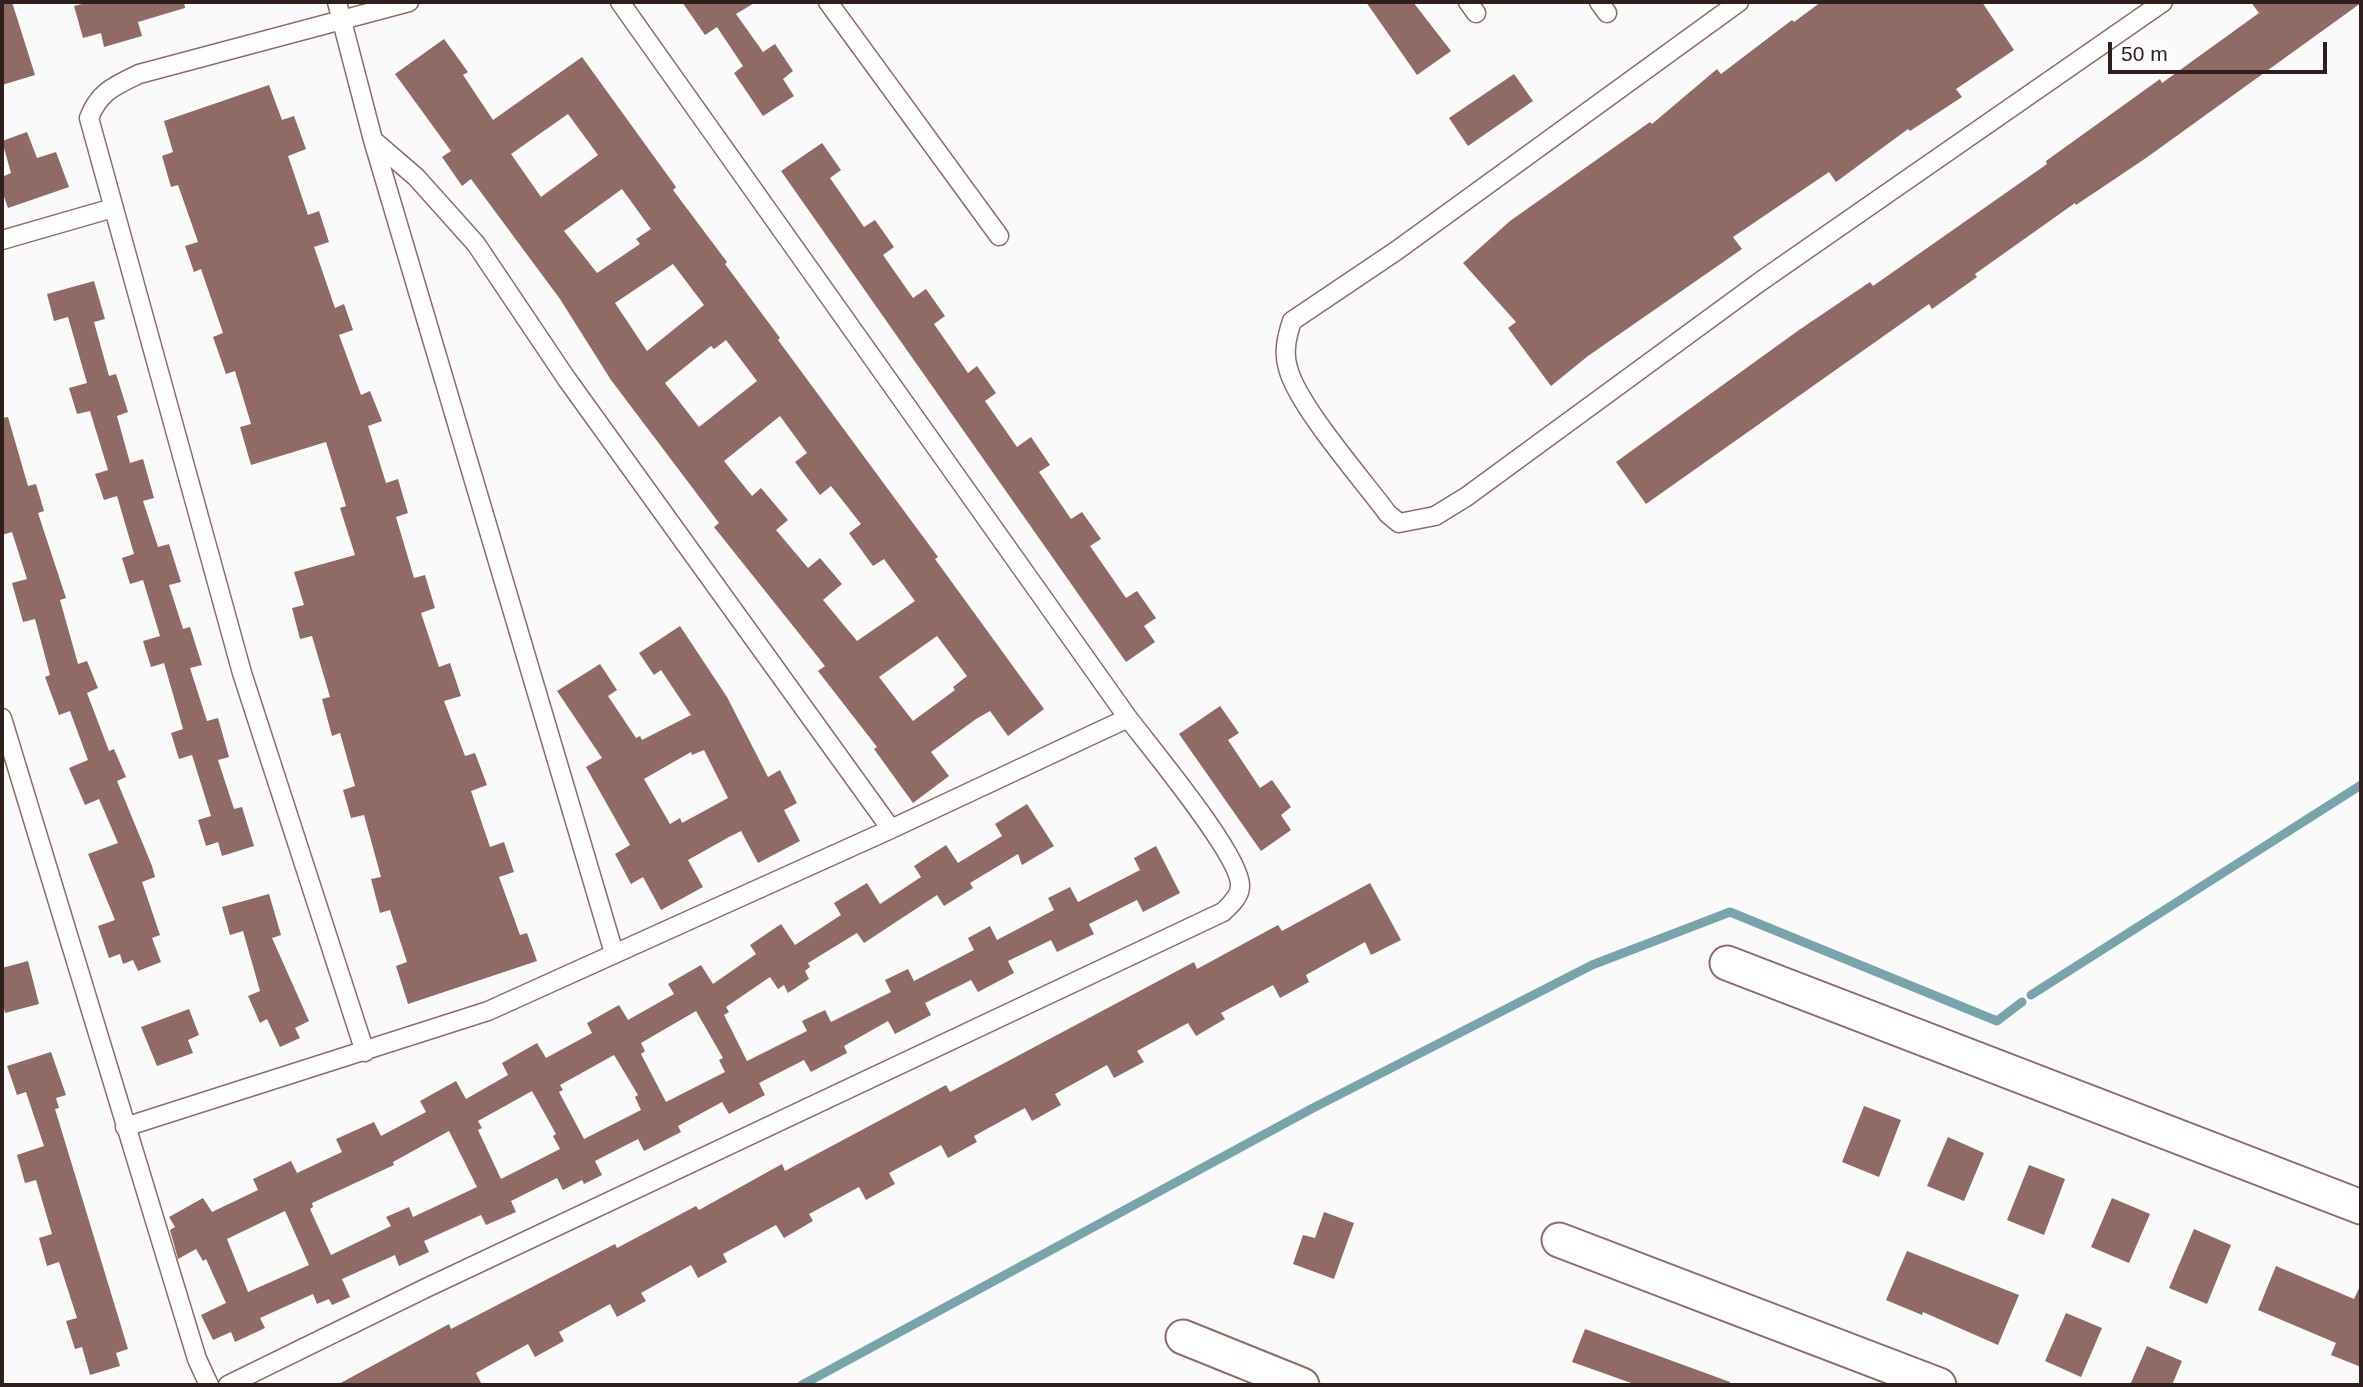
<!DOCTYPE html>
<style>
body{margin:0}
#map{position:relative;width:2363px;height:1387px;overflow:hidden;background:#fafafa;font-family:Arial,sans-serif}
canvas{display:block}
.frame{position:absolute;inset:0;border:4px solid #2f201d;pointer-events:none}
.scale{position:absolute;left:2108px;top:42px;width:219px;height:32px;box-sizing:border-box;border:4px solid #2f201d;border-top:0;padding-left:9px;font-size:21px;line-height:24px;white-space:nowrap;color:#2f201d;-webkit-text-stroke:5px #fff;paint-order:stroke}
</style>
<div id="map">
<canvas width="2363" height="1387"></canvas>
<div class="frame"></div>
<div class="scale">50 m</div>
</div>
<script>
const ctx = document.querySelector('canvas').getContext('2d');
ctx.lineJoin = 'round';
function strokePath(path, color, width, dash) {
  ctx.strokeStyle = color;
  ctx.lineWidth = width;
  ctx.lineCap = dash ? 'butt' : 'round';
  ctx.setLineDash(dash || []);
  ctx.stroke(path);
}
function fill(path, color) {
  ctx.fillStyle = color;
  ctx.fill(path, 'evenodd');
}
strokePath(new Path2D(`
 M 2031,995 L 2361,785
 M 802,1385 L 1313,1108 L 1592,965 L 1730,912 L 1997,1021 L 2022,1002`), '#77a5ab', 9);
fill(new Path2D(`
 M 2,2 L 12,2 L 35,75 L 2,85 Z
 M 90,2 L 184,2 L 185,8 L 138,22 L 142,36 L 104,47 L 101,33 L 83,38 L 74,6 Z
 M 682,2 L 756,2 L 736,14 L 763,52 L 775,44 L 793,71 L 783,79 L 794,96 L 763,116 L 734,73 L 743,66 L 717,27 L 705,35 Z
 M 1366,2 L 1413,2 L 1451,51 L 1417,75 Z
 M 1821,2 L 1982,2 L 2014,50 L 1956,89 L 1962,97 L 1910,131 L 1908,129 L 1836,182 L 1829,172 L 1733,237 L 1742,249 L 1588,356 L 1551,386 L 1508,328 L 1516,322 L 1463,263 L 1510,221 L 1650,122 L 1652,124 L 1717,69 L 1721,74 L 1792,20 L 1794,22 Z
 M 2251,2 L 2361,3 L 2146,158 L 2076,205 L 2075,203 L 1975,274 L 1977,277 L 1932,309 L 1929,304 L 1646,504 L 1616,462 L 1799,330 L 1870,282 L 1873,286 L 2047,164 L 2046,161 L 2160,79 L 2162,83 L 2259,13 Z
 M 444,39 L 468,72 L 463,75 L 493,120 L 582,57 L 676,187 L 673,190 L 727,262 L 725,264 L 780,338 L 778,340 L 938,557 L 935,559 L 1044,709 L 1008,736 L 990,711 L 976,719 L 931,752 L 949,776 L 913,803 L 874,749 L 877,747 L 818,671 L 825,666 L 714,527 L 719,523 L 611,380 L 560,299 L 471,179 L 462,186 L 442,157 L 451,151 L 395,74 ZM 568,114 L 598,155 L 541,197 L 511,154 ZM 622,189 L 651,229 L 636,239 L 640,244 L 597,273 L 564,231 ZM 673,264 L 704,305 L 647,351 L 615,303 ZM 726,340 L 757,381 L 699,427 L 665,383 L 711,346 L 714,349 ZM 780,416 L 807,453 L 795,462 L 820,495 L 831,486 L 861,524 L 849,533 L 873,566 L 884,559 L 915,601 L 857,641 L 823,600 L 842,584 L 820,558 L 808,568 L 776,530 L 788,520 L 761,488 L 752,496 L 724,461 ZM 937,636 L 967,676 L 953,687 L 955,690 L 913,721 L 879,677 Z
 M 1514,74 L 1533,101 L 1468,146 L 1449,118 Z
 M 269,85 L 282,120 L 294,116 L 306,149 L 288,156 L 308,215 L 319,211 L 329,242 L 314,247 L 335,308 L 344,304 L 353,330 L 339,335 L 361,395 L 370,391 L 382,421 L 368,426 L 386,483 L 398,479 L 408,513 L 396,517 L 414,578 L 425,575 L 435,608 L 421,613 L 439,667 L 450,663 L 461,696 L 444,701 L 465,756 L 475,753 L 487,785 L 471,791 L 490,847 L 504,842 L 514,872 L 499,877 L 520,935 L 527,933 L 537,961 L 408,1004 L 396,966 L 407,962 L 390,910 L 380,913 L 371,879 L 381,877 L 364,815 L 351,818 L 343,790 L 355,786 L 340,733 L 332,736 L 322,699 L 330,697 L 312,636 L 300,639 L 292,608 L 304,605 L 294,572 L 355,555 L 340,508 L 346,506 L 326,442 L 251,465 L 240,427 L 251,424 L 235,371 L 226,374 L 213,337 L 223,333 L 201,269 L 194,272 L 185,246 L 198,242 L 178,185 L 171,187 L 162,156 L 173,152 L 164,121 Z
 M 27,132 L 37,158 L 56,152 L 69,187 L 8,208 L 2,191 L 2,177 L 11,173 L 2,141 Z
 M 822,143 L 841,170 L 830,178 L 864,227 L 875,220 L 894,247 L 883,255 L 913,298 L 926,289 L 945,316 L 934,324 L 968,373 L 977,366 L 996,393 L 985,401 L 1017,447 L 1031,437 L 1050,465 L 1039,472 L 1071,519 L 1082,512 L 1101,539 L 1090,546 L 1126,598 L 1137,591 L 1156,618 L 1144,626 L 1155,642 L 1126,662 L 781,171 Z
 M 94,281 L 105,319 L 94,322 L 109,376 L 116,374 L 128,412 L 117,416 L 130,463 L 143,459 L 154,498 L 143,501 L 158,547 L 169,544 L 181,582 L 169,585 L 183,629 L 190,627 L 202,665 L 190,668 L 207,721 L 218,718 L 229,757 L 218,760 L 234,809 L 242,807 L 254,846 L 222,856 L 218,842 L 206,846 L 198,820 L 211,816 L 192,755 L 179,759 L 171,733 L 183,729 L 164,663 L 151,667 L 143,641 L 160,636 L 143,580 L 130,584 L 122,558 L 134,554 L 117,496 L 104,500 L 95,474 L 108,470 L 90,411 L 77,414 L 69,388 L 87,383 L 68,317 L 54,321 L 47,294 Z
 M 8,417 L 28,486 L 36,484 L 44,511 L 38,513 L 66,598 L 60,600 L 78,664 L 87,661 L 98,688 L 87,693 L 109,751 L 114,749 L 126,777 L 117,781 L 152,866 L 155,877 L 142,882 L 160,935 L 152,938 L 161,962 L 138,971 L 133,960 L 123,964 L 120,954 L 109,958 L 98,926 L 115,920 L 88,854 L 118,843 L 99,799 L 85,805 L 69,768 L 88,760 L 70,711 L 59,715 L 45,677 L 50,675 L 35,619 L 23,622 L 12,583 L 27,579 L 12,532 L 2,535 L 2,418 Z
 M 680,626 L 727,697 L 768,777 L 780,770 L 797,803 L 784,810 L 800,841 L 758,863 L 741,831 L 729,837 L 688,860 L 703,887 L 661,910 L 643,877 L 631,884 L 615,854 L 630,845 L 586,767 L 602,758 L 557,691 L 600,664 L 617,690 L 608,696 L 636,738 L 640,736 L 642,740 L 691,715 L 661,670 L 654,675 L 639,653 ZM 704,750 L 728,798 L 682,823 L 680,818 L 670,824 L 644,779 L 691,752 L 692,755 Z
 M 1220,706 L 1239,733 L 1228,740 L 1260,788 L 1272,780 L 1291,807 L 1281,815 L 1291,830 L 1261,851 L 1179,734 Z
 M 1027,804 L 1054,846 L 1022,865 L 1018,854 L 970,883 L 973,888 L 944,906 L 937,895 L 864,943 L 857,933 L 808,963 L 810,967 L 805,971 L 809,979 L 788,993 L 784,985 L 778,989 L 770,977 L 726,1007 L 729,1012 L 724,1015 L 747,1061 L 807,1031 L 802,1021 L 825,1010 L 831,1022 L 891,992 L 885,980 L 908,969 L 914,981 L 974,950 L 968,938 L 990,926 L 997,940 L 1054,910 L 1048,898 L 1070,887 L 1078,902 L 1140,870 L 1134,858 L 1156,846 L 1180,893 L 1143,912 L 1137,900 L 1089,924 L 1094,934 L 1057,952 L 1051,940 L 1008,961 L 1014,973 L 978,992 L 971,980 L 925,1003 L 931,1015 L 895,1034 L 888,1021 L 844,1046 L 847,1053 L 811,1072 L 804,1060 L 759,1083 L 765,1095 L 729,1114 L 722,1102 L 678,1126 L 681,1132 L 644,1151 L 638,1139 L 595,1161 L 602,1175 L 584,1184 L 582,1180 L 563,1190 L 557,1178 L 511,1201 L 516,1212 L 486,1225 L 481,1215 L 424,1241 L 429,1252 L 399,1266 L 395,1255 L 342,1279 L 350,1297 L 332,1305 L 329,1299 L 317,1304 L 313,1294 L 260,1318 L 265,1328 L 235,1342 L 231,1332 L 213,1340 L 201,1315 L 226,1303 L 206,1259 L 203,1261 L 196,1249 L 178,1259 L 170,1230 L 175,1227 L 169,1217 L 203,1198 L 212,1212 L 258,1190 L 253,1179 L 291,1161 L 297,1173 L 342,1152 L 336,1139 L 374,1122 L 381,1136 L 426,1112 L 420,1101 L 456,1081 L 466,1099 L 508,1075 L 502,1063 L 537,1043 L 546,1058 L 592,1033 L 587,1023 L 619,1005 L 628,1020 L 674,994 L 668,984 L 701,965 L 713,984 L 756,954 L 750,945 L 781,924 L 795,945 L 841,915 L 834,903 L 867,883 L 880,904 L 921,877 L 914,866 L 946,845 L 958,863 L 1002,836 L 995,824 ZM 696,1011 L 723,1058 L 719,1060 L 725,1072 L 666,1102 L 641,1054 L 645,1051 L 641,1043 ZM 614,1055 L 638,1095 L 635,1097 L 641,1110 L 584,1139 L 559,1092 L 563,1090 L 560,1085 ZM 532,1091 L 556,1134 L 553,1136 L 560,1149 L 501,1179 L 478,1130 L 482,1128 L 478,1121 ZM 449,1131 L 477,1187 L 413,1217 L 409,1207 L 386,1217 L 391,1226 L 331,1255 L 310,1209 L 313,1207 L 312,1203 L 394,1165 L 393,1162 ZM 285,1211 L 309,1265 L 248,1292 L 227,1239 Z
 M 1370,883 L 1401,940 L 1371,955 L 1365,942 L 1306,975 L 1309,982 L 1280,998 L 1273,985 L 1221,1013 L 1225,1019 L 1196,1036 L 1188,1023 L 1137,1051 L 1144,1062 L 1114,1078 L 1107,1065 L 1055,1094 L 1061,1105 L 1032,1121 L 1025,1108 L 974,1136 L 977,1142 L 948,1158 L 941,1145 L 889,1173 L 895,1184 L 866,1200 L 859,1187 L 809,1214 L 813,1221 L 784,1238 L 776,1225 L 723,1254 L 727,1262 L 698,1278 L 691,1265 L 641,1293 L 646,1301 L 617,1317 L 610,1304 L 559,1332 L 564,1341 L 535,1357 L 528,1344 L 476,1373 L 482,1385 L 337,1385 L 449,1324 L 451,1329 L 615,1244 L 617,1248 L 696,1206 L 699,1210 L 782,1164 L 785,1171 L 946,1085 L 950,1092 L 1194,962 L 1197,969 L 1278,925 L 1282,931 Z
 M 269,894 L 281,935 L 272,938 L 309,1021 L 295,1028 L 300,1038 L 280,1047 L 267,1019 L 260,1023 L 248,996 L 260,991 L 243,931 L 230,935 L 222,907 Z
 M 28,961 L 39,1004 L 5,1013 L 2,999 L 2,968 Z
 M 189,1009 L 199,1035 L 188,1040 L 193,1053 L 157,1066 L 141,1027 Z
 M 51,1052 L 66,1095 L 56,1098 L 59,1108 L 55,1109 L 128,1349 L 116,1353 L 120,1366 L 90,1375 L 82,1347 L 75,1349 L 66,1321 L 77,1318 L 59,1262 L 47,1266 L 39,1238 L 52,1234 L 36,1180 L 25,1183 L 17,1155 L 44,1146 L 26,1092 L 17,1095 L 7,1066 Z
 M 1864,1106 L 1901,1120 L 1879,1177 L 1842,1162 Z
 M 1948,1137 L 1984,1153 L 1964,1201 L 1927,1186 Z
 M 2029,1165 L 2065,1179 L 2044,1235 L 2007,1220 Z
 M 2112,1198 L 2150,1214 L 2129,1263 L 2091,1247 Z
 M 1324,1212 L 1354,1223 L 1334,1279 L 1293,1264 L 1303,1235 L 1315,1238 Z
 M 2194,1229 L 2231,1245 L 2207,1304 L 2169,1288 Z
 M 1907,1251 L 2019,1295 L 1998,1345 L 1923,1312 L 1922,1315 L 1886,1300 Z
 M 2276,1266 L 2354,1299 L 2361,1284 L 2361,1367 L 2331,1355 L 2336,1343 L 2258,1310 Z
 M 2066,1313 L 2102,1328 L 2081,1377 L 2045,1361 Z
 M 1585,1329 L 1730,1382 L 1730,1385 L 1637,1385 L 1572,1362 Z
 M 2147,1346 L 2182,1361 L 2172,1385 L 2130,1385 Z`), '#906a64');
const service = new Path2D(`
 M 337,2 L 373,140 L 614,953
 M 828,2 L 999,236
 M 1468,2 L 1476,13
 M 1599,2 L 1607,13
 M 1739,2 L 1396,251 L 1292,321 C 1287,336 1283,352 1288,368 C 1297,405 1363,480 1388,514 L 1399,523 L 1435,516 L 1466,497 L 1761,281 L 2163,2
 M 373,140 L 416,177 L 476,244 L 566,378 L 891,829
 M 2,240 L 113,208
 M 2,718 L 197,1359 L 209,1385
 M 365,1052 L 242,673 L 89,118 C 99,92 114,86 139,74 L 409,2
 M 125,1127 L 488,1011 L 891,829 L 1128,718
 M 228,1385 L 426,1288 L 1223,912 C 1230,905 1240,897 1240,886 C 1242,857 1149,746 1128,718 L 620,2`);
const minor = new Path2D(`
 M 1727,963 L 2361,1207
 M 1559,1240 L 1939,1385
 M 1183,1337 L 1302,1385`);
strokePath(service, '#916c66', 21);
strokePath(minor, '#916c66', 37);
strokePath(service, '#fff', 18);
strokePath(minor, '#fff', 33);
</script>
